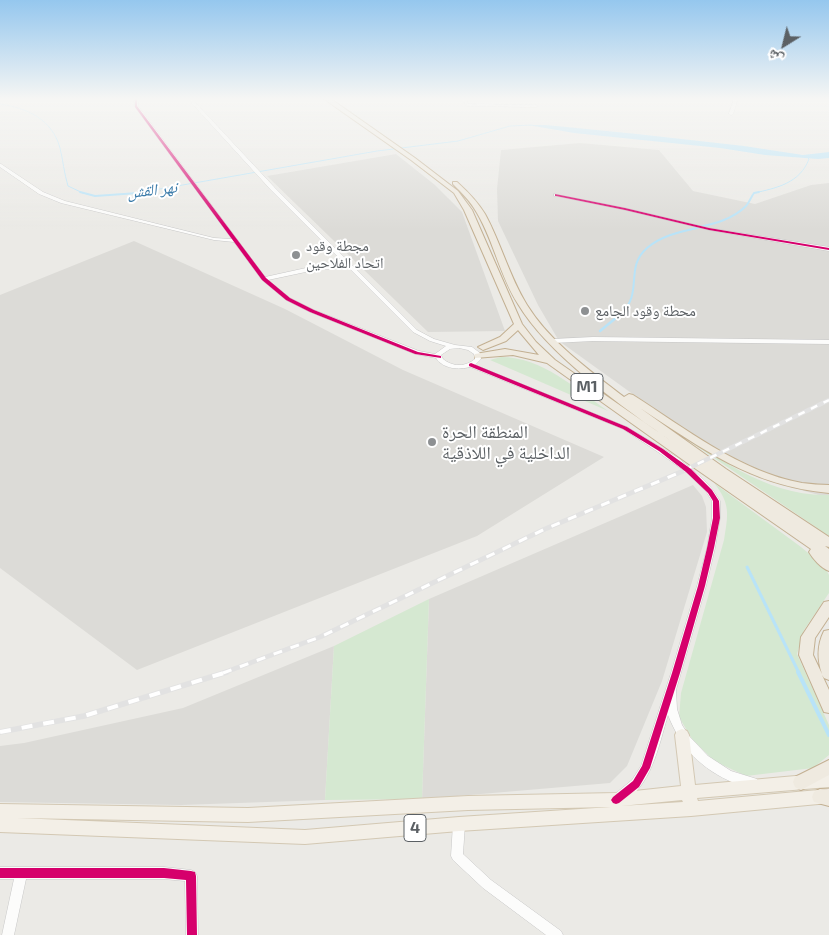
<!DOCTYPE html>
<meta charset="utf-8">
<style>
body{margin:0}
#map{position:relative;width:829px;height:935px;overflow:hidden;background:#ebeae6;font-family:"Exo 2","Noto Naskh Arabic",sans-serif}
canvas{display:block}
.north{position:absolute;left:759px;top:20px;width:50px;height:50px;-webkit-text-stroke:4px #fff;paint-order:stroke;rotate:216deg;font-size:14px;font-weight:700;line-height:20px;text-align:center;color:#5b6064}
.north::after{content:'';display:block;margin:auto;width:18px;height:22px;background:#5b6064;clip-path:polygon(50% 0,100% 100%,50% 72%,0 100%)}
</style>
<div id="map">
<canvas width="829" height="935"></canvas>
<div class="north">ش</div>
</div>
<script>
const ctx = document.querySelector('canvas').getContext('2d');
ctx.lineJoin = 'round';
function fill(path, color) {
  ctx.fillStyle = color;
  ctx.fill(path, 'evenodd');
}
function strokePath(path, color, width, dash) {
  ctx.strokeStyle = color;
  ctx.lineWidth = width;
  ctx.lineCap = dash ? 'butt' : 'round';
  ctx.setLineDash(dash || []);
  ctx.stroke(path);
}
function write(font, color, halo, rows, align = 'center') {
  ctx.font = font + ' "Exo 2","Noto Naskh Arabic",sans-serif';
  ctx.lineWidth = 4;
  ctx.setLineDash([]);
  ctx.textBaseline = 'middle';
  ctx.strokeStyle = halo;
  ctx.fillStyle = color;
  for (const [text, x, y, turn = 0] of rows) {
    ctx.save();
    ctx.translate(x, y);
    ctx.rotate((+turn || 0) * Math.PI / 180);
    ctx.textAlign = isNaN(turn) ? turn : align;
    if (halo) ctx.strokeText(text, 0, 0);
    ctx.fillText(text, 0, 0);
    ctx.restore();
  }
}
fill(new Path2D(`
 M 580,143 L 659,150 L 693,191 L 755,204 L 811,185 L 829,183 L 829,498 L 759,478 L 641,400 L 559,341 L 538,305 L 498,221 L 497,189 L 501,150 Z
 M 396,154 L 435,185 L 462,212 L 505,331 L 428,332 L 267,176 Z
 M 134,241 L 285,309 L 403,370 L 604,457 L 477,536 L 137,670 L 0,568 L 0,295 Z
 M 693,485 L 702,496 L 706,507 L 707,532 L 662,681 L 627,766 L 610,783 L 422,799 L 429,599 Z
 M 334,646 L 325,800 L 181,805 L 0,802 L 0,746 L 24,743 L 183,708 Z`), '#dcdbd7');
fill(new Path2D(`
 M 501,357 C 542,357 576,389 608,411 L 490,360 Z
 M 664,424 C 715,455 767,497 829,495 L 829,536 Z
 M 714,483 L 801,547 L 824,566 L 829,575 L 829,593 L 804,630 L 797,654 L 829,725 L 829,755 L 813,768 L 746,776 L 714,761 L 692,739 L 679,717 L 681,693 L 724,540 C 728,515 731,504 714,483 Z
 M 429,599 L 422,799 L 325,800 L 334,646 Z`), '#d5e8d1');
fill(new Path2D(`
 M 528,125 L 546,125 L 637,134 L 744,146 L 803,155 L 829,152 L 829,158 L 818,159 L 765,155 L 720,148 L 574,133 Z`), '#b8e3f8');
strokePath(new Path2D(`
 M 0,104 C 27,108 52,119 60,148 C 63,160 64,173 68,186 L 83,193
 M 137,193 L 377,151 L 458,141 L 510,126 L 532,125
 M 754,193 C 777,188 800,183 809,159 L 807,157`), '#b8e3f8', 1);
strokePath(new Path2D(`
 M 80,192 L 95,196 L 152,192
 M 621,314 C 644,292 624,268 647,248 C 675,224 720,232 746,206 C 749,203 751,197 754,193 L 759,192`), '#b8e3f8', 2);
strokePath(new Path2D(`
 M 600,331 L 622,313`), '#b8e3f8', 2.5);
strokePath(new Path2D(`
 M 747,567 L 799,673`), '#b8e3f8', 3);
strokePath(new Path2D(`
 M 798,672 L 829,735`), '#b8e3f8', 4);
const minor = new Path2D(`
 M 134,99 L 138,99 L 138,106 L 265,277 L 315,266 L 346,265 L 271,190 L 188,99 L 192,99 L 275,188 L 417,330 L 434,339 L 455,345 L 472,347 L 480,353 L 481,359 L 475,365 L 627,427 L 678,458 L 703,479 L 713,490 L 720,501 L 720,518 L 715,548 L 706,586 L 676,690 L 677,709 L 682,725 L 689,736 L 708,756 L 731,771 L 757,779 L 758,783 L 757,787 C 750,789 741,785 734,783 C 701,769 681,748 668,715 C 659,744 651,791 619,803 L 615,802 L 613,798 L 615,794 L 632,780 L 641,766 L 671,673 L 697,586 L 707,548 L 712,518 L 712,501 L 707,493 L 686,472 L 658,452 L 623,429 L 470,367 C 459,370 443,369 436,358 L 415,354 L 310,312 L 286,300 L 262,280 L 234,242 L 214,240 L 61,203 L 39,194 L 0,167 L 0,164 L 1,164 L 43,192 L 65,201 L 214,238 L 232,239 L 135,107 ZM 349,268 L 413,332 L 430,341 L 446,346 L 435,354 L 419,351 L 314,310 L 290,298 L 268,280 L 315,270 ZM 459,348 L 468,350 L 474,354 L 475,359 C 465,367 453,367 443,359 L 441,355 L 450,349 Z
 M 461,99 L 465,99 L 469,104 L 536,105 L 538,106 L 536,107 L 468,106 Z
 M 734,99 L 738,99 L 733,114 L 731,115 L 729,114 Z
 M 554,194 L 625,208 L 709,228 L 829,247 L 829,251 L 709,230 L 625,210 L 556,196 L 554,196 Z
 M 593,337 L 829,340 L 829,344 L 593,341 L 553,343 L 550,341 L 553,339 Z
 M 459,819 L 463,820 L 465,824 L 463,854 L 491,880 L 561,931 L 563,935 L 546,935 L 483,888 L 453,860 L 451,856 L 453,824 L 455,820 Z
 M 0,867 L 164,867 L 191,870 L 195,872 L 197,876 L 198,935 L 186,935 L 185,881 L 164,879 L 26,879 L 14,935 L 2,935 L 14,879 L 0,879 Z`);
const major = new Path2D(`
 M 682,729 L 687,731 L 689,735 L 695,785 L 829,773 L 829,787 L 697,798 L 698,801 L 829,789 L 829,803 L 691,816 L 459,831 L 305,844 L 0,832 L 0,804 L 248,808 L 468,796 L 616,793 L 681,786 L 675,735 L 677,731 ZM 682,800 L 683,802 L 621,806 ZM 611,807 L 459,817 L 305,830 L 17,818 L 248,822 L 468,810 Z`);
const highway = new Path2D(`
 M 324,99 L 331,99 L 415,158 L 458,191 L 472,210 L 522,324 L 536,342 L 555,360 L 674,443 C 624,408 549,356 518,304 C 500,276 494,242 477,213 C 471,202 462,193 453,184 L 453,182 L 457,182 C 468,192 477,201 485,214 C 501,243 509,276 527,305 C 550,342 589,370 624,397 L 629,394 L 633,395 C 685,428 740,472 802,483 C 811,484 820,485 829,485 L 829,493 C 751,486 703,449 640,408 L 726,469 L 829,537 L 829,547 L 825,546 L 829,549 L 829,571 C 821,568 813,559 809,552 L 811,549 L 693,467 L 547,363 L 513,355 L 475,358 L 475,354 L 505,349 L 539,355 L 518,330 L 506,341 L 483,350 L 478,347 L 500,337 L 514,324 L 464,210 L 454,193 L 411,160 Z
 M 829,601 L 829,617 L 815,638 L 813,655 L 822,674 C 817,659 817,645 824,631 L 829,630 L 829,680 L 824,678 L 822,675 L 829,690 L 829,713 L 824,712 L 799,655 L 801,637 L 824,602 Z
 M 829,760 L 829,775 L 801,790 L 795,787 L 793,782 L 795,777 Z
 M 820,789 L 829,790 L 829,806 L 814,802 L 812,797 L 814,792 Z`);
strokePath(minor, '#c7c7c7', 1);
strokePath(major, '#d3c8b3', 2);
strokePath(highway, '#c3b092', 2);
fill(minor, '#fcfcfb');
fill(major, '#f3efe7');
fill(highway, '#efeae0');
const railFar2 = new Path2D(`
 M 685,470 L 829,400`);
const railFar1 = new Path2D(`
 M 223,673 L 320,637 L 545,529 L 688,469`);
const rail = new Path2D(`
 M 0,732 L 84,716 L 227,672`);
strokePath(railFar2, '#e2e2e2', 4.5);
strokePath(railFar1, '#e2e2e2', 5);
strokePath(rail, '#e2e2e2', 5.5);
strokePath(railFar2, '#fff', 2.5, [7]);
strokePath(railFar1, '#fff', 3, [9]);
strokePath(rail, '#fff', 4, [11]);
fill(new Path2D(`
 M 135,99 L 137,99 L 137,106 L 266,278 L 290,298 L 314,310 L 418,352 L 441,356 L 441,358 L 415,354 L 310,312 L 286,300 L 262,280 L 135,107 Z
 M 555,194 L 625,208 L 709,228 L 829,248 L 829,250 L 709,230 L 625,210 L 556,196 L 555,196 Z
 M 471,363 L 627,427 L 663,449 L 691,469 L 712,490 L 719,501 L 720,518 L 714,548 L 705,586 L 680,673 L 650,768 L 639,787 L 619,803 L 616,804 L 613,803 L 611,800 L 613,797 L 633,781 L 642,766 L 672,673 L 698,586 L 707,548 L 713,518 L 713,501 L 708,493 L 686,472 L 659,451 L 623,429 L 469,366 L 469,364 Z
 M 0,868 L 164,868 L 191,871 L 195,872 L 196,876 L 197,935 L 187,935 L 186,880 L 164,878 L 0,878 Z`), '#d6006c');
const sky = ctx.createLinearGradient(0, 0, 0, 230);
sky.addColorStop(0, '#95c7ee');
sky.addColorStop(0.43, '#f6f6f4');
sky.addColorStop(1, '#f6f6f400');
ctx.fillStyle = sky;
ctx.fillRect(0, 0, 829, 230);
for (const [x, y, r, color] of [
 [296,255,5,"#8d9092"],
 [585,311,5,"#8d9092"],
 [432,442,5,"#8d9092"]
]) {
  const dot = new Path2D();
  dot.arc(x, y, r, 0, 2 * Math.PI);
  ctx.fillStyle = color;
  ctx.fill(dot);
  strokePath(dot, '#fff', 2);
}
write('15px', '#5b6064', '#fff', [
 ["مجطة وقود",306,246],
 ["اتحاد الفلاحين",306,263],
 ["محطة وقود الجامع",595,311]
], 'left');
write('italic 16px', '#3c7caa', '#fff', [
 ["نهر القش",152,190,-7]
]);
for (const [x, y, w] of [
 [587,387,32],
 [415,828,22]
]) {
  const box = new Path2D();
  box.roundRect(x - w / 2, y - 13.5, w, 27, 4);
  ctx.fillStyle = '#fff';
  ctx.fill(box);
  strokePath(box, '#5b6064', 1);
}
write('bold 16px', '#5b6064', null, [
 ["M1",587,387],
 ["4",415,828]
]);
write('18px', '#5b6064', '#fff', [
 ["المنطقة الحرة",442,432],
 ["الداخلية في اللاذقية",442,453]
], 'left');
</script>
